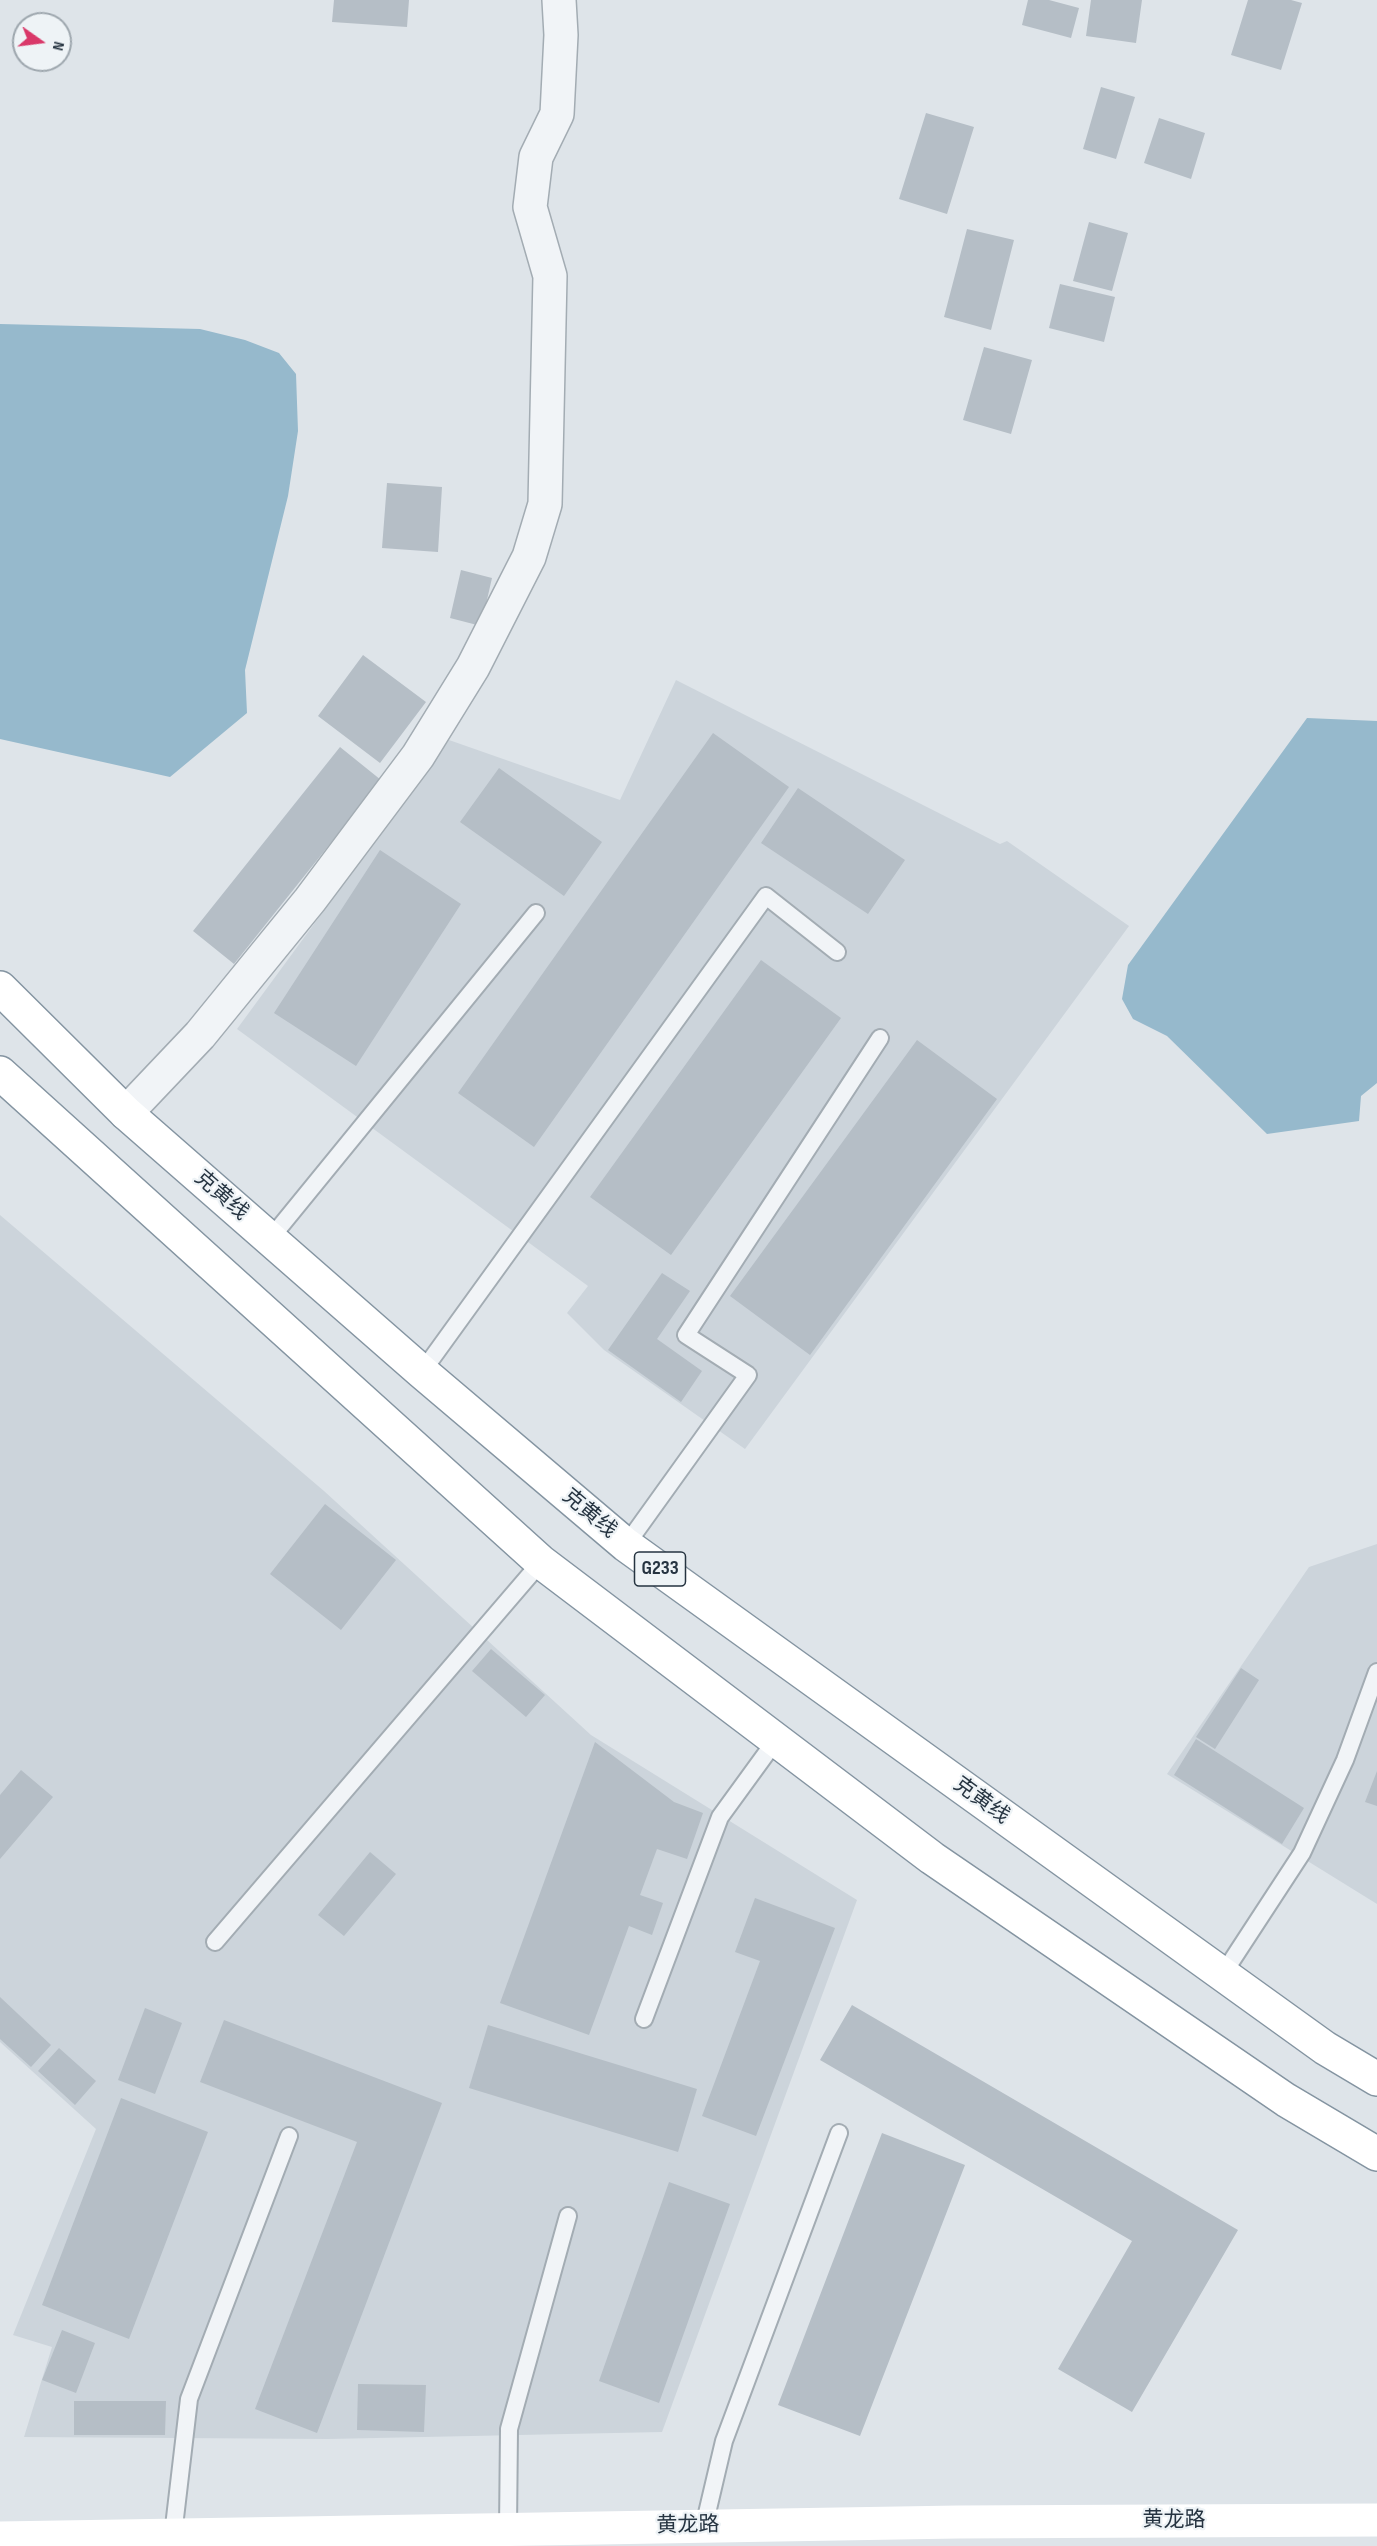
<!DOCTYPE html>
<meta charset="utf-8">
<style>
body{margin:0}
#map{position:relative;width:1377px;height:2546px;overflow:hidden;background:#dee4e9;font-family:"Sofia Sans Condensed",sans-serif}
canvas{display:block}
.north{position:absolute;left:12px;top:12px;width:60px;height:60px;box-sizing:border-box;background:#eef3f6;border:2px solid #9ea7ae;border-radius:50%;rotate:104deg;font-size:16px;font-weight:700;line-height:24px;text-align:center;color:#263441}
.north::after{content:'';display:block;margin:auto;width:21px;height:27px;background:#d93869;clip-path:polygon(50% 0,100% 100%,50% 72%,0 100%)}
</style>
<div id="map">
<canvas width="1377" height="2546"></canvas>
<div class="north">N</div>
</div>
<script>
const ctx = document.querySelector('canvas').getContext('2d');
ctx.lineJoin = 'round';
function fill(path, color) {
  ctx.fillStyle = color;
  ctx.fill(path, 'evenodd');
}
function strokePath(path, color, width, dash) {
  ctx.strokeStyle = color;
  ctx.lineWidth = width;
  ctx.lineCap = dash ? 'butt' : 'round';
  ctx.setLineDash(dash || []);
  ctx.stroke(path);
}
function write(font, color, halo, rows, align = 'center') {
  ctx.font = font + ' "Sofia Sans Condensed","Noto Sans SC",sans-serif';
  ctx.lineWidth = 4.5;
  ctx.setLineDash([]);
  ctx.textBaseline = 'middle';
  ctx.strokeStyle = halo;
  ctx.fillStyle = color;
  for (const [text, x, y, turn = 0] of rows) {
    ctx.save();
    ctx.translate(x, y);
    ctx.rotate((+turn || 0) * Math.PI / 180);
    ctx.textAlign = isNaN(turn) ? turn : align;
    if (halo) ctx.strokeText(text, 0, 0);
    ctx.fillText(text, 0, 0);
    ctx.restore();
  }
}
fill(new Path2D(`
 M 676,680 L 1000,844 L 1007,841 L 1129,926 L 745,1449 L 604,1350 L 567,1313 L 588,1286 L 237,1029 L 449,740 L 620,800 Z
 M 0,1215 L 324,1491 L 591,1735 L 857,1900 L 662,2432 L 328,2439 L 24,2437 L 52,2347 L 13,2335 L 96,2129 L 0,2042 Z
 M 1377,1544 L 1377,1904 L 1167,1774 L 1309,1567 Z`), '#ccd4db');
fill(new Path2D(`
 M 0,324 L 200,329 L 245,340 L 279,353 L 296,374 L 298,431 L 288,496 L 245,670 L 247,713 L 170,777 L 0,739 Z
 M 1307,718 L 1377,721 L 1377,1083 L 1361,1096 L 1359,1121 L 1267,1134 L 1167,1036 L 1133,1019 L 1122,999 L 1128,965 Z`), '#96b9cc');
fill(new Path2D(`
 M 334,0 L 409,0 L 407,27 L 332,22 Z
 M 1028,0 L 1049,0 L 1079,8 L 1071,38 L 1022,25 Z
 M 1091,0 L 1142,0 L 1136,43 L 1086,36 Z
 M 1248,0 L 1291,0 L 1302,3 L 1281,70 L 1231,55 Z
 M 1101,87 L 1135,97 L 1116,159 L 1083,149 Z
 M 926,113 L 974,127 L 947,214 L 899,199 Z
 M 1159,118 L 1205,133 L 1191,179 L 1144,163 Z
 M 1089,222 L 1128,233 L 1112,291 L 1073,281 Z
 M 967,229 L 1014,240 L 991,330 L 944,317 Z
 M 1060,284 L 1115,297 L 1104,342 L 1049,328 Z
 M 984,347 L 1032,360 L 1011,434 L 963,420 Z
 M 387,483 L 442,487 L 438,552 L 382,548 Z
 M 461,570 L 492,578 L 481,626 L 450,618 Z
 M 363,655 L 426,702 L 380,763 L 318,716 Z
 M 713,733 L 789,787 L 534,1147 L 458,1093 Z
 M 340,747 L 381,780 L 234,964 L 193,931 Z
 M 499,768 L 602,842 L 564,896 L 460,822 Z
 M 798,788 L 905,860 L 868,914 L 761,843 Z
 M 380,850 L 461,904 L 356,1066 L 274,1013 Z
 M 761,960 L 841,1018 L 671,1255 L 590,1197 Z
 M 917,1040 L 997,1099 L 810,1355 L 730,1296 Z
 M 662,1273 L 690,1291 L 657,1339 L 702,1371 L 681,1402 L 608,1350 Z
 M 325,1504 L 396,1560 L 341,1630 L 270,1574 Z
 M 491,1649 L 545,1695 L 526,1717 L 472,1671 Z
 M 1241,1668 L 1259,1680 L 1215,1749 L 1196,1737 Z
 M 1196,1739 L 1304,1808 L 1282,1844 L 1174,1775 Z
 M 595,1742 L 674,1802 L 703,1813 L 687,1859 L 657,1849 L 640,1895 L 663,1903 L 652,1935 L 629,1926 L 589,2035 L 500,2003 Z
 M 21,1770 L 53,1797 L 0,1859 L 0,1795 Z
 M 1377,1771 L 1377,1806 L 1365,1802 Z
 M 370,1852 L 396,1874 L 344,1936 L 318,1915 Z
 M 755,1898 L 835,1928 L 756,2136 L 702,2116 L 760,1961 L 735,1952 Z
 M 0,1997 L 51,2045 L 31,2067 L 0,2039 Z
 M 852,2005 L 1238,2230 L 1132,2412 L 1058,2369 L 1132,2241 L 820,2060 Z
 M 145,2008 L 182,2023 L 155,2094 L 118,2080 Z
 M 224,2020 L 442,2103 L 317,2433 L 255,2409 L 357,2142 L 200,2082 Z
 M 488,2025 L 697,2089 L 678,2152 L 469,2088 Z
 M 59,2048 L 96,2081 L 75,2105 L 38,2071 Z
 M 121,2098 L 208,2132 L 129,2339 L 42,2305 Z
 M 882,2133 L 965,2165 L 860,2436 L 778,2405 Z
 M 669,2182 L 730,2204 L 659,2403 L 599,2381 Z
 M 62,2330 L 95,2343 L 76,2393 L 42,2380 Z
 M 358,2384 L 426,2385 L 424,2432 L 357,2430 Z
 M 74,2401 L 166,2401 L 165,2435 L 74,2435 Z`), '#b5bec6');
const lane = new Path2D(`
 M 270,1239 L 536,913
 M 422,1372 L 766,896 L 837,952
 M 626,1545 L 748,1375 L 686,1335 L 880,1038
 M 215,1942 L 541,1562
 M 1223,1974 L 1302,1853 L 1345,1760 L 1377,1672
 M 644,2019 L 720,1817 L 776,1740
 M 704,2526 L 724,2441 L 839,2133
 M 508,2529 L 509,2429 L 568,2216
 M 173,2535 L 189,2399 L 289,2136`);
const street = new Path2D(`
 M 126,1113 L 200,1035 L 310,900 L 418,756 L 473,667 L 529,557 L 545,504 L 550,276 L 530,207 L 536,157 L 557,114 L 561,35 L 559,0`);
const highway = new Path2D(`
 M 0,988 L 126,1113 L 422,1372 L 626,1545 L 1325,2048 L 1377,2079
 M 0,1073 L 541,1562 L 932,1858 L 1286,2100 L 1377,2154`);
strokePath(lane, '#a3acb3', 20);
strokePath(street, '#a3acb3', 36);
strokePath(highway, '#8494a1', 36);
strokePath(lane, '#f1f4f7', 16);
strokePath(street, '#f1f4f7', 33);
strokePath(new Path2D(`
 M 0,2538 L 958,2522 L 1377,2520`), '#fff', 33);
strokePath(highway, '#fff', 33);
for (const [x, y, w] of [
 [660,1569,51]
]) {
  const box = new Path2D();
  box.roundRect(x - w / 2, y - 17, w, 34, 4.5);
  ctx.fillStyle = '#eef3f6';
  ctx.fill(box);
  strokePath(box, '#263441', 1.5);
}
write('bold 20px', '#263441', null, [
 ["G233",660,1569]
]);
write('21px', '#263441', '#eef3f6', [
 ["克黄线",221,1196,41],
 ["克黄线",589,1514,40],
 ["克黄线",981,1801,36],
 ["黄龙路",1174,2521],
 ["黄龙路",688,2526,-1]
]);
</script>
